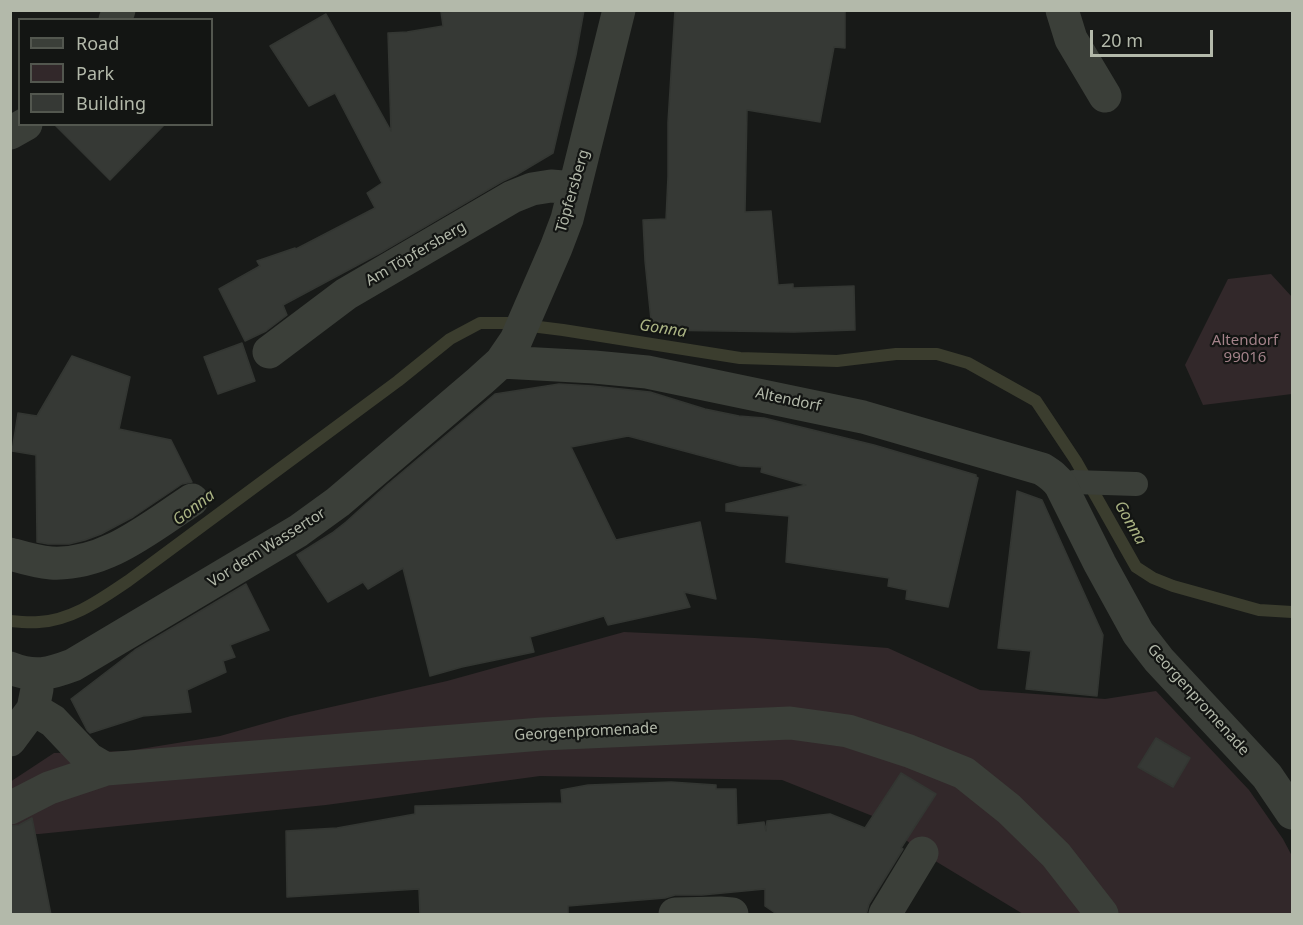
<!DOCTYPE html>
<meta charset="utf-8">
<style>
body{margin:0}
#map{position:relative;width:1303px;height:925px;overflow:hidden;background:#181a18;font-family:"Noto Sans",sans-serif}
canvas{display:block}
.frame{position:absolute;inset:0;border:12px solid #b3b9aa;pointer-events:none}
.legend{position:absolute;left:18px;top:18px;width:195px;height:108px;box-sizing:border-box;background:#131513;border:2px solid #53574f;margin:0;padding:8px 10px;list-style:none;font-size:18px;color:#b3b9aa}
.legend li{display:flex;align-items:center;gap:12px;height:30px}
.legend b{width:30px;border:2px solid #53574f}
.scale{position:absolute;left:1090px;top:30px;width:123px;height:27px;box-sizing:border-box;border:3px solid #b3b9aa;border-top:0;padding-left:8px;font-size:18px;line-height:21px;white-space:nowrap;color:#b3b9aa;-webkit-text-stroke:4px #131513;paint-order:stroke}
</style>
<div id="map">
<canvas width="1303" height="925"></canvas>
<div class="frame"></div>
<ul class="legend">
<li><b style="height:8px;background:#3b3f39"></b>Road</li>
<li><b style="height:16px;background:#32282a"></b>Park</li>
<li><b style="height:16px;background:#363935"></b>Building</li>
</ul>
<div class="scale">20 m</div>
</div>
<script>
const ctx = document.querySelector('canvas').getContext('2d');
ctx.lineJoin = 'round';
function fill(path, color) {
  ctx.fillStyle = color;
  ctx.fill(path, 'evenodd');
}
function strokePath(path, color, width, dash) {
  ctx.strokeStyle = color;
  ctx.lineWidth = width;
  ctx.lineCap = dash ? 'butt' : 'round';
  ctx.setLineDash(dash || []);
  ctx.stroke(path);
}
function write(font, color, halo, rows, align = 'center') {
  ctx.font = font + ' "Noto Sans",sans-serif';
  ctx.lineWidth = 4.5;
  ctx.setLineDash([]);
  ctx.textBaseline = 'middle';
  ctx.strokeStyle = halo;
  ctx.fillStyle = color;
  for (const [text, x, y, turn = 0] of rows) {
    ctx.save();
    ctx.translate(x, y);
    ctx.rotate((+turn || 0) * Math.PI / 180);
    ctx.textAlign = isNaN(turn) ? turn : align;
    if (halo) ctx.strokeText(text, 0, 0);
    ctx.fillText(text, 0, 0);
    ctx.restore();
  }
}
fill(new Path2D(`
 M 1271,274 L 1292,297 L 1292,394 L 1203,405 L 1185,365 L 1228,279 Z
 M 624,632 L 755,638 L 888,648 L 980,690 L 1105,699 L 1156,691 L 1249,790 L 1283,839 L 1292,856 L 1292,914 L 1023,914 L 922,853 L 880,819 L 782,780 L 540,776 L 326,805 L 39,834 L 11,835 L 10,782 L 54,753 L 128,751 L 220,736 L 291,716 L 447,681 Z`), '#32282a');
strokePath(new Path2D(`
 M 10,621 C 20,622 30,623 39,622 C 73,620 101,599 128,581 L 398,381 L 450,339 L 480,323 L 507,323 L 563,330 L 740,358 L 837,361 L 896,354 L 937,354 L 968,363 L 1036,401 L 1076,461 L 1136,567 L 1153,578 L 1173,586 L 1259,610 L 1292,612`), '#3b3d2e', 12);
const building = new Path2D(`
 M 472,10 L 584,10 L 576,55 L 553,153 L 516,175 L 503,181 L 380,253 L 283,305 L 287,315 L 266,331 L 245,341 L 219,289 L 260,266 L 257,261 L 295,248 L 296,249 L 375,208 L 367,193 L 382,183 L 335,93 L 309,106 L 270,46 L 326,14 L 391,131 L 388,33 L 407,32 L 443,26 L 441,12 Z
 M 675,10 L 845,10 L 845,48 L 834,47 L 820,122 L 747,110 L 745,212 L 771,211 L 778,285 L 793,284 L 793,288 L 854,286 L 855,330 L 794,332 L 652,330 L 645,261 L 643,220 L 666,219 L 668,176 L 668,122 Z
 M 54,124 L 165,124 L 110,180 Z
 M 242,343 L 255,381 L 218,394 L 204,357 Z
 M 72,356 L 130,377 L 119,429 L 171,440 L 192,482 L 182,484 L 133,517 L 101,534 L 85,540 L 69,544 L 48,544 L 37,542 L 36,455 L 12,451 L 18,413 L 37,416 Z
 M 559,384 L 593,386 L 650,392 L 705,409 L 739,416 L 764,418 L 874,445 L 976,475 L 976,477 L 978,478 L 948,607 L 906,599 L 907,590 L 888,586 L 889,578 L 786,562 L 789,516 L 726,511 L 726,504 L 806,485 L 761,472 L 762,467 L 740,466 L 628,436 L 571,447 L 616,540 L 700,522 L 716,599 L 684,592 L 690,607 L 608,625 L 604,616 L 530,637 L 534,652 L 462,667 L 430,676 L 403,568 L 368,589 L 363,582 L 328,602 L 297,555 L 332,533 L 346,522 L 387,485 L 495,394 Z
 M 1017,491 L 1042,500 L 1103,635 L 1097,696 L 1026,689 L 1031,651 L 998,648 Z
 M 246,584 L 269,630 L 230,645 L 235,657 L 223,661 L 226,672 L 187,690 L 191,712 L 143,716 L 90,733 L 87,730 L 71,699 L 135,650 Z
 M 1156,738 L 1190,758 L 1173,787 L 1138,767 Z
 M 901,773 L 936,794 L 901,848 L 903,849 L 869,904 L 866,915 L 778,915 L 765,906 L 765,889 L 702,895 L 675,895 L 665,898 L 568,906 L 568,915 L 420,915 L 419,889 L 287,897 L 286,831 L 337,828 L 415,814 L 415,806 L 562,803 L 561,790 L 588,785 L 671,782 L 716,785 L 716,789 L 736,789 L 737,825 L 764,822 L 766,831 L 767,821 L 830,814 L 865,828 Z
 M 32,818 L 51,915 L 10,915 L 10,826 L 19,825 Z`);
fill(building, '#363935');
strokePath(building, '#333632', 1.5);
strokePath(new Path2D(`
 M 1061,486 L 1074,482 L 1136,484`), '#3b3f39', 24);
strokePath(new Path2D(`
 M 1062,10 L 1071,39 L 1105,96
 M 115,20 L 119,10
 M 10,133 L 26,124
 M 269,352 L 346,294 L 512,197 L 532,189 L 551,186 L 575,188
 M 501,362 L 594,367 L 647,372 L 863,417 L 1042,469 C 1050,474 1056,478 1061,486 L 1100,564 L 1138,633 L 1159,660 L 1267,776 L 1292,813
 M 10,554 C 24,558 37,562 51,563 C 105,566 149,528 192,500
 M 10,668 C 35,678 49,674 73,665 L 298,531 L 338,502 L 480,381 L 501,362 L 516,340 L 556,248 L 567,219 L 619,10
 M 33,709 L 53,721 L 89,759 L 106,769
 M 10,740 L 33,709 L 37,689
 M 10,808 L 49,788 L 106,769 L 542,734 L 790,723 L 848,731 L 909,751 L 964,773 L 1009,809 L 1056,855 L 1102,914
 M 675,914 L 720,913 L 732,914
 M 885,914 L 922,853`), '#3b3f39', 33);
write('15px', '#b3b9aa', '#131513', [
 ["Töpfersberg",573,191,-74],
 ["Am Töpfersberg",416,254,-30],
 ["Altendorf",788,400,12],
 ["Vor dem Wassertor",267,548,-32],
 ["Georgenpromenade",1198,700,48],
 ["Georgenpromenade",586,732,-3]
]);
write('15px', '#a38289', '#131513', [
 ["Altendorf",1245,341],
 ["99016",1245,358]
]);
write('italic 16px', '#aab383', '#131513', [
 ["Gonna",663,329,9],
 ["Gonna",194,508,-37],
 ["Gonna",1130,523,60]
]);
</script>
